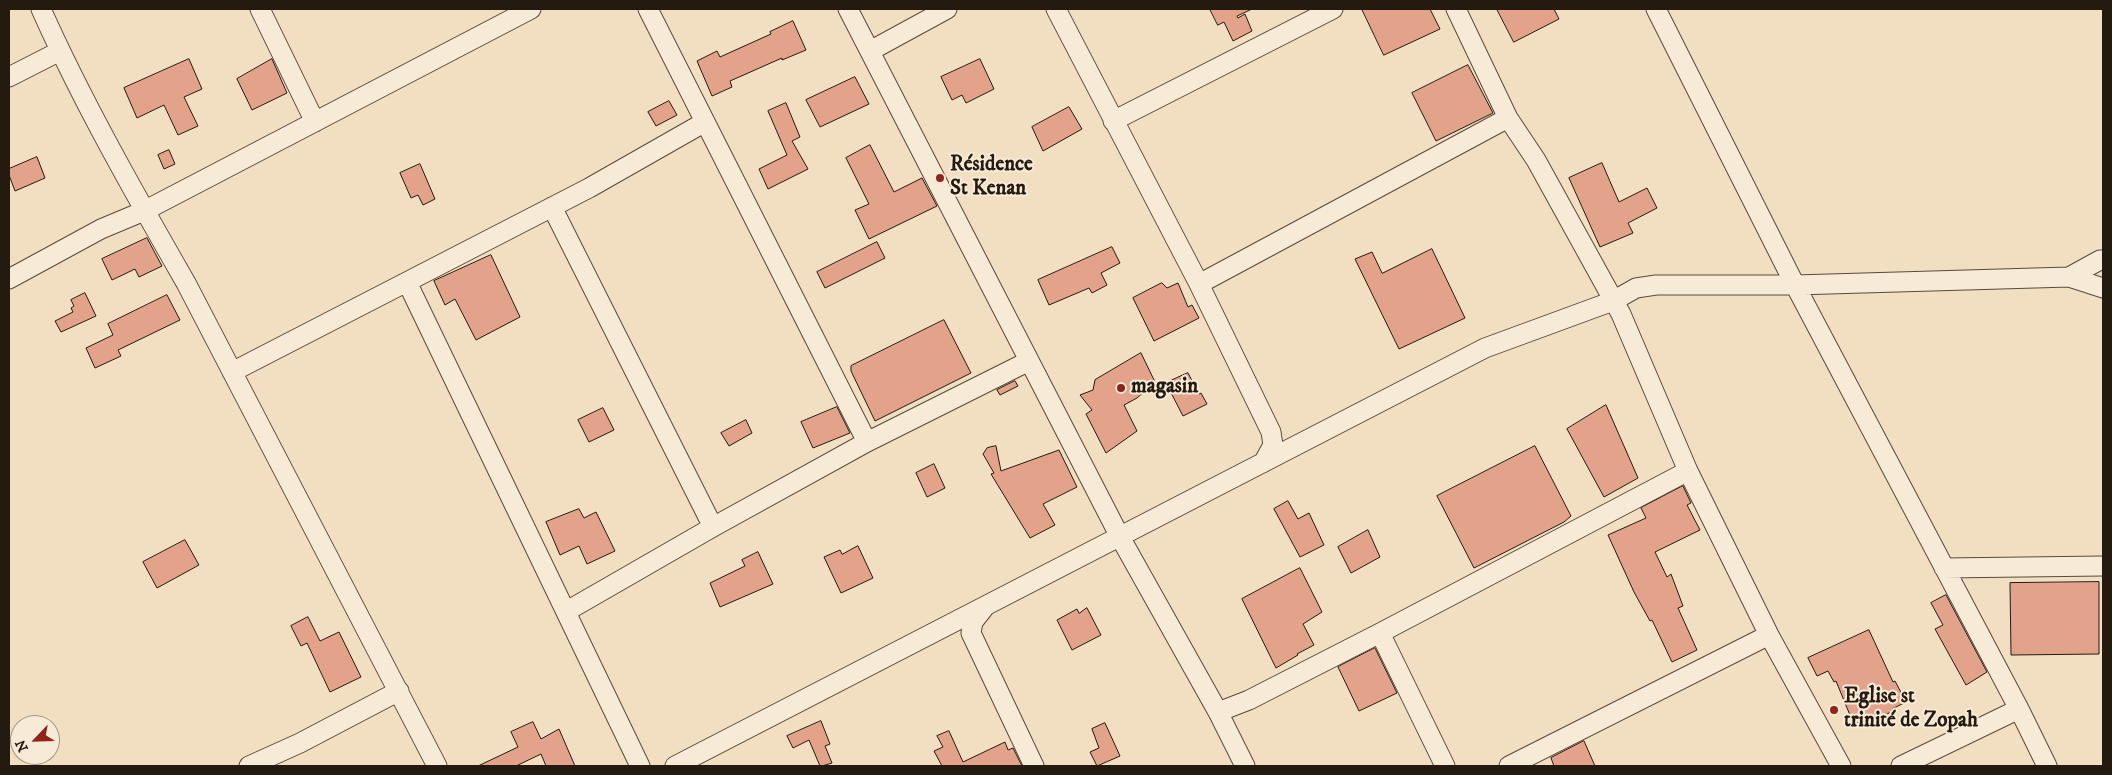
<!DOCTYPE html>
<meta charset="utf-8">
<style>
body{margin:0}
#map{position:relative;width:2112px;height:775px;overflow:hidden;background:#f2dec1;font-family:"IM FELL DW Pica",serif}
canvas{display:block}
.frame{position:absolute;inset:0;border:10px solid #241a10;pointer-events:none}
.north{position:absolute;left:10px;top:715px;width:50px;height:50px;box-sizing:border-box;background:#f7ead7;border:1px solid #a39787;border-radius:50%;rotate:246deg;font-size:14px;font-weight:700;line-height:20px;text-align:center;color:#241a10}
.north::after{content:'';display:block;margin:auto;width:18px;height:22px;background:#8f2418;clip-path:polygon(50% 0,100% 100%,50% 72%,0 100%)}
</style>
<div id="map">
<canvas width="2112" height="775"></canvas>
<div class="frame"></div>
<div class="north">N</div>
</div>
<script>
const ctx = document.querySelector('canvas').getContext('2d');
ctx.lineJoin = 'round';
function fill(path, color) {
  ctx.fillStyle = color;
  ctx.fill(path, 'evenodd');
}
function strokePath(path, color, width, dash) {
  ctx.strokeStyle = color;
  ctx.lineWidth = width;
  ctx.lineCap = dash ? 'butt' : 'round';
  ctx.setLineDash(dash || []);
  ctx.stroke(path);
}
function write(font, color, halo, rows, align = 'center') {
  ctx.font = font + ' "IM FELL DW Pica",serif';
  ctx.lineWidth = 4;
  ctx.setLineDash([]);
  ctx.textBaseline = 'middle';
  ctx.strokeStyle = halo;
  ctx.fillStyle = color;
  for (const [text, x, y, turn = 0] of rows) {
    ctx.save();
    ctx.translate(x, y);
    ctx.rotate((+turn || 0) * Math.PI / 180);
    ctx.textAlign = isNaN(turn) ? turn : align;
    if (halo) ctx.strokeText(text, 0, 0);
    ctx.fillText(text, 0, 0);
    ctx.restore();
  }
}
const building = new Path2D(`
 M 1210,9 L 1252,9 L 1237,16 L 1238,18 L 1245,14 L 1252,31 L 1233,41 L 1224,22 L 1218,25 Z
 M 1362,9 L 1430,9 L 1440,29 L 1384,55 Z
 M 1497,9 L 1554,9 L 1559,19 L 1514,42 Z
 M 793,21 L 806,50 L 782,60 L 782,58 L 730,81 L 732,87 L 712,96 L 697,61 L 717,51 L 720,57 L 771,34 L 770,32 Z
 M 189,59 L 202,89 L 184,97 L 198,126 L 178,135 L 164,105 L 137,118 L 124,88 Z
 M 272,59 L 287,93 L 252,110 L 237,79 Z
 M 980,59 L 994,89 L 966,103 L 962,95 L 952,100 L 941,77 Z
 M 1468,65 L 1493,113 L 1436,141 L 1412,93 Z
 M 855,77 L 869,104 L 820,127 L 806,100 Z
 M 669,101 L 677,115 L 656,126 L 648,112 Z
 M 786,103 L 800,137 L 792,141 L 808,169 L 768,189 L 759,169 L 787,155 L 768,111 Z
 M 1069,107 L 1082,129 L 1043,151 L 1032,127 Z
 M 870,145 L 894,192 L 922,178 L 937,206 L 869,239 L 855,210 L 869,204 L 846,158 Z
 M 169,150 L 175,164 L 164,169 L 158,155 Z
 M 37,157 L 45,178 L 15,191 L 9,175 L 9,169 Z
 M 1602,163 L 1619,202 L 1647,188 L 1657,208 L 1628,223 L 1633,233 L 1600,247 L 1569,178 Z
 M 420,164 L 435,199 L 423,205 L 418,195 L 411,198 L 400,173 Z
 M 147,238 L 162,266 L 139,277 L 135,269 L 112,280 L 102,259 Z
 M 877,242 L 885,258 L 825,288 L 817,272 Z
 M 1112,247 L 1120,263 L 1101,273 L 1107,285 L 1092,293 L 1089,288 L 1049,305 L 1038,280 Z
 M 1432,249 L 1465,318 L 1399,349 L 1355,259 L 1372,252 L 1382,273 Z
 M 491,255 L 520,317 L 476,340 L 455,299 L 445,305 L 434,281 Z
 M 1162,283 L 1167,288 L 1178,283 L 1188,307 L 1192,305 L 1199,318 L 1154,341 L 1133,298 Z
 M 85,293 L 96,316 L 61,332 L 55,321 L 73,312 L 71,308 L 74,306 L 71,300 Z
 M 167,295 L 180,320 L 118,350 L 121,356 L 95,368 L 86,348 L 113,335 L 108,324 Z
 M 944,320 L 971,373 L 875,421 L 851,371 L 851,366 Z
 M 1141,353 L 1155,382 L 1137,398 L 1124,405 L 1137,431 L 1106,453 L 1086,414 L 1092,410 L 1080,395 L 1093,390 L 1095,380 Z
 M 1188,373 L 1199,394 L 1201,393 L 1207,404 L 1183,416 L 1166,383 Z
 M 1015,381 L 1018,386 L 1000,395 L 997,390 Z
 M 1606,405 L 1638,478 L 1604,497 L 1567,429 Z
 M 837,407 L 850,433 L 813,448 L 801,422 Z
 M 603,408 L 614,430 L 589,442 L 578,420 Z
 M 746,420 L 752,433 L 729,446 L 721,433 Z
 M 996,446 L 1001,471 L 1059,450 L 1077,487 L 1043,504 L 1055,525 L 1030,538 L 991,474 L 994,473 L 983,454 L 987,448 Z
 M 1535,446 L 1571,516 L 1564,522 L 1474,568 L 1437,496 Z
 M 934,464 L 945,488 L 927,497 L 916,473 Z
 M 1683,486 L 1691,503 L 1687,505 L 1700,530 L 1655,552 L 1667,577 L 1671,574 L 1683,606 L 1678,608 L 1697,650 L 1672,662 L 1652,620 L 1650,621 L 1634,592 L 1608,535 L 1646,518 L 1641,508 Z
 M 1288,501 L 1298,519 L 1309,513 L 1324,545 L 1300,557 L 1274,509 Z
 M 579,509 L 584,518 L 596,512 L 615,551 L 587,564 L 579,546 L 560,555 L 546,522 Z
 M 1368,530 L 1380,557 L 1351,573 L 1338,547 Z
 M 185,540 L 199,565 L 157,588 L 143,562 Z
 M 858,546 L 873,578 L 841,593 L 824,557 L 840,550 L 842,554 Z
 M 758,552 L 773,584 L 720,607 L 710,583 L 745,566 L 742,560 Z
 M 1300,568 L 1322,612 L 1303,624 L 1314,645 L 1297,654 L 1298,655 L 1276,668 L 1242,599 Z
 M 2099,582 L 2099,654 L 2011,655 L 2010,583 Z
 M 1946,595 L 1987,672 L 1966,685 L 1935,629 L 1943,625 L 1931,603 Z
 M 1087,608 L 1101,635 L 1072,650 L 1057,620 L 1077,609 L 1079,613 Z
 M 308,617 L 320,641 L 339,632 L 361,677 L 330,692 L 307,643 L 301,646 L 291,626 Z
 M 1869,630 L 1893,682 L 1895,681 L 1906,702 L 1892,709 L 1893,711 L 1867,724 L 1865,719 L 1854,725 L 1836,681 L 1834,682 L 1828,671 L 1817,676 L 1808,658 Z
 M 1375,648 L 1397,693 L 1359,711 L 1338,667 Z
 M 821,721 L 830,744 L 825,746 L 832,763 L 822,766 L 820,766 L 809,740 L 793,748 L 787,736 Z
 M 533,722 L 541,739 L 559,729 L 575,766 L 546,766 L 541,754 L 516,766 L 478,766 L 518,747 L 511,732 Z
 M 1105,723 L 1120,756 L 1097,766 L 1090,752 L 1099,748 L 1092,729 Z
 M 949,731 L 963,762 L 1005,742 L 1008,750 L 1013,748 L 1022,766 L 942,766 L 934,751 L 943,747 L 937,736 Z
 M 1584,741 L 1595,766 L 1554,766 L 1551,758 Z`);
fill(building, '#e3a38b');
strokePath(building, '#241a10', 1);
const street = new Path2D(`
 M 41,9 C 83,103 135,194 186,283 L 437,766
 M 260,9 L 315,122
 M 648,9 L 867,442
 M 848,9 L 1120,537 L 1218,712 L 1245,766
 M 1056,9 L 1199,284 L 1271,432 L 1273,445 L 1263,463
 M 1456,9 L 1508,118 L 1536,160 L 1621,314 L 1688,471 L 1769,635 L 1841,766
 M 1656,9 L 1795,285 L 2019,709 L 2047,766
 M 870,51 L 947,9
 M 9,77 L 60,51
 M 1113,121 L 1333,9
 M 552,207 L 713,527
 M 2069,277 L 2100,260 L 2103,260
 M 9,279 L 101,229 L 144,211 L 531,9
 M 407,282 L 640,766
 M 1199,284 L 1508,118
 M 232,372 L 589,188 L 705,122
 M 1944,568 L 2103,566
 M 984,608 L 973,622 L 971,633 L 1034,766
 M 567,611 L 713,527 L 867,442 L 1029,361
 M 1380,633 L 1445,766
 M 1218,712 L 1249,700 L 1380,633 L 1688,471
 M 249,766 L 300,743 L 399,691
 M 675,766 L 1485,348 L 1613,301 L 1636,288 L 1656,285 L 1795,285 L 2069,277 L 2103,288
 M 1509,766 L 1769,635
 M 1901,766 L 2019,709`);
strokePath(street, '#584b3c', 21);
strokePath(street, '#f7ead7', 19);
for (const [x, y, r, color] of [
 [940,178,5,"#8f2418"],
 [1121,388,5,"#8f2418"],
 [1834,710,5,"#8f2418"]
]) {
  const dot = new Path2D();
  dot.arc(x, y, r, 0, 2 * Math.PI);
  ctx.fillStyle = color;
  ctx.fill(dot);
  strokePath(dot, '#f7ead7', 2);
}
write('bold 21px', '#241a10', '#f7ead7', [
 ["Résidence",950,166],
 ["St Kenan",950,190],
 ["magasin",1131,388],
 ["Eglise st",1844,698],
 ["trinité de Zopah",1844,722]
], 'left');
</script>
